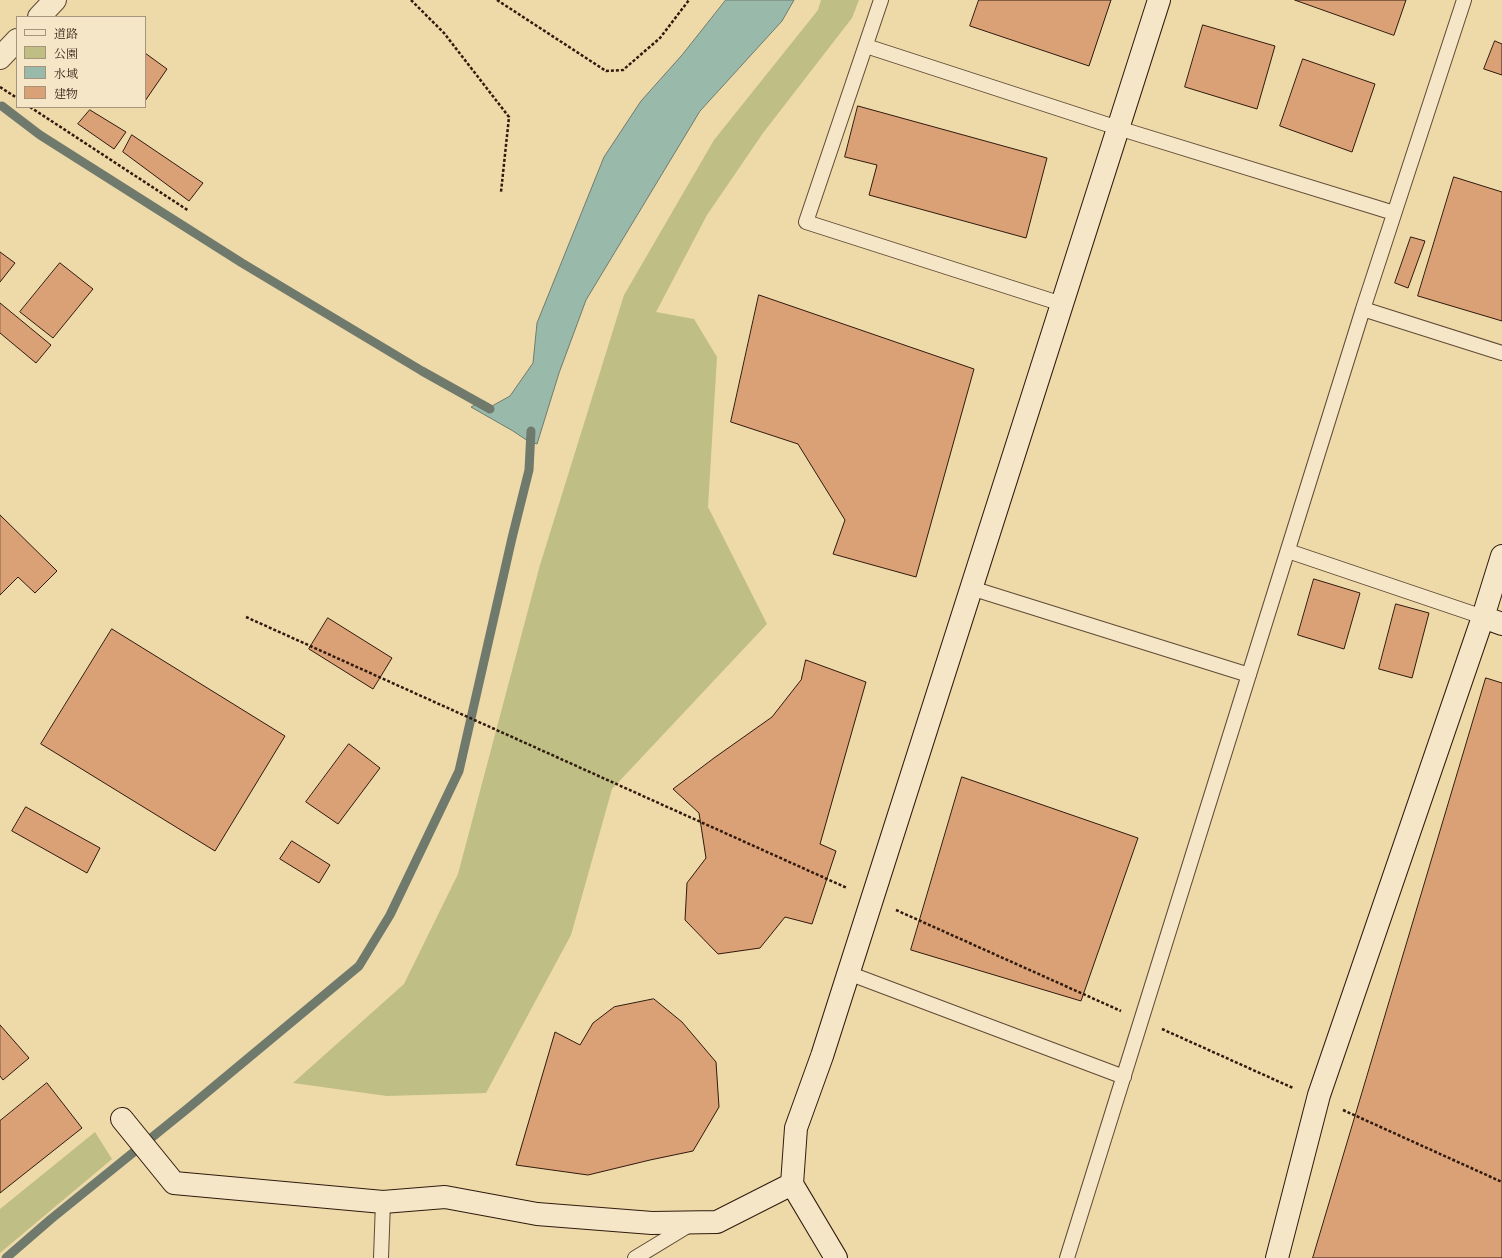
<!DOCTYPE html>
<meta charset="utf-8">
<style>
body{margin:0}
#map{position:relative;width:1502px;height:1258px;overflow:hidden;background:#eed9a9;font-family:"IM FELL Great Primer","Noto Serif JP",serif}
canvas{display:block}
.legend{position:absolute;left:16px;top:16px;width:130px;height:92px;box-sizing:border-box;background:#f4e6c7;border:1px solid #a6947d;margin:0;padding:5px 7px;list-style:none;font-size:12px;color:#301a0d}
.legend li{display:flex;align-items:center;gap:8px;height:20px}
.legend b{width:20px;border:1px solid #a6947d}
</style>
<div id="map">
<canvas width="1502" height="1258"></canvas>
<ul class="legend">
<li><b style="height:5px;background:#f4e6c7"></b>道路</li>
<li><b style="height:11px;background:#bfbe84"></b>公園</li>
<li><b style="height:11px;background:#99baab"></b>水域</li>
<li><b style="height:11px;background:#daa076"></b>建物</li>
</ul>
</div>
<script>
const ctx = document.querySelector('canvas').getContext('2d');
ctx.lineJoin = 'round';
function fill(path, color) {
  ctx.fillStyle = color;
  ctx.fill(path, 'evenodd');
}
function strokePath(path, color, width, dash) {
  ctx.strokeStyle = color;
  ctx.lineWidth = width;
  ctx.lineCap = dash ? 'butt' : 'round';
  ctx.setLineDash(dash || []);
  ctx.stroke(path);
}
fill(new Path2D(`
 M 821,0 L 859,0 L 852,18 L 763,133 L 707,215 L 656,312 L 694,319 L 717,357 L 708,507 L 767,624 L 612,789 L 571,935 L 486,1093 L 387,1096 L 293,1083 L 404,984 L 458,874 L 540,565 L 624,295 L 714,140 L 818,10 Z
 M 95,1132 L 112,1159 L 0,1253 L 0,1209 Z`), '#bfbe84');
const water = new Path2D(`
 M 726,0 L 794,0 L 782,21 L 700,111 L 586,300 L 559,373 L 537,444 L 528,441 L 513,431 L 471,407 L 483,401 L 492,406 L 510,396 L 533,363 L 537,323 L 604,157 L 641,101 L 682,55 Z`);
fill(water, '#99baab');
strokePath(water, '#6f7a6c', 1);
strokePath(new Path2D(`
 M 2,106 L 40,135 L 242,263 L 422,371 L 490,409
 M 6,1258 L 51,1219 L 187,1109 L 359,966 L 390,915 L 459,771 L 512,538 L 529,470 L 531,431`), '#6f7a6c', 9);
const building = new Path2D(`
 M 979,0 L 1111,0 L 1089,66 L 970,26 Z
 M 1295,0 L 1406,0 L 1394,35 Z
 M 1203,25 L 1275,46 L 1257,109 L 1185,87 Z
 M 1495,41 L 1502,44 L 1502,75 L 1484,69 Z
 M 145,53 L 167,69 L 145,101 Z
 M 1303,59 L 1375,84 L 1352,152 L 1280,126 Z
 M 858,106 L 1047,158 L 1026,238 L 869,195 L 877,165 L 845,157 Z
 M 90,110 L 126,132 L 114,149 L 78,124 Z
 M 132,135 L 203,183 L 189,201 L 123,152 Z
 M 1454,177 L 1502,192 L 1502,321 L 1418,296 Z
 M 1411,237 L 1425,241 L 1408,288 L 1395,283 Z
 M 0,252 L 15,263 L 0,282 Z
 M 60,263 L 93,289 L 53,338 L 20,312 Z
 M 759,295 L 974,369 L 916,577 L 833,554 L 845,520 L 798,444 L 731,422 Z
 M 0,303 L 51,345 L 36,363 L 0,333 Z
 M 0,515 L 57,571 L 35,593 L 18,577 L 0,595 Z
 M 1314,579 L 1360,593 L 1344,649 L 1298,635 Z
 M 1396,604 L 1429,613 L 1412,678 L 1379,669 Z
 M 328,618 L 392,658 L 373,689 L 309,649 Z
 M 112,629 L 285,736 L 215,851 L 41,744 Z
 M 806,660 L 866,682 L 820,844 L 836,851 L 812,924 L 785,917 L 760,948 L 718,954 L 685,920 L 687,883 L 706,858 L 699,813 L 673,789 L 714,758 L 772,717 L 801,680 Z
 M 1486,678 L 1502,683 L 1502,1258 L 1313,1258 Z
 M 349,744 L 380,768 L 338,824 L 306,802 Z
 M 962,777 L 1138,838 L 1081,1001 L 911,950 Z
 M 26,807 L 100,848 L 87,873 L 12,831 Z
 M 292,841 L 330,865 L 319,883 L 280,859 Z
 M 654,999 L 682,1022 L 716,1062 L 719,1107 L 693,1151 L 650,1160 L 588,1175 L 516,1165 L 555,1032 L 580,1045 L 593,1023 L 614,1007 Z
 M 0,1025 L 29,1058 L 3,1080 L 0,1076 Z
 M 47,1083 L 82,1128 L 0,1193 L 0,1121 Z`);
fill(building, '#daa076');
strokePath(building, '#301a0d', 1);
const lane = new Path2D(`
 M 881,0 L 806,222 L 1062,304
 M 1464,0 L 1363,309 L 1502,353
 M 866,46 L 1118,128 L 1394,213
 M 1288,551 L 1483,617
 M 971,588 L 1249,675
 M 848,973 L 1124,1077
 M 381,1258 L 383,1202
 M 635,1258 L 691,1224
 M 1067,1258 L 1363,309`);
const street = new Path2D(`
 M 39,17 L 55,0
 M 0,58 L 17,40`);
const secondary = new Path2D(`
 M 1483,617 L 1502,624
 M 122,1119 L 174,1183 L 383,1202 L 445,1197 L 537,1214 L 652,1223 L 717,1222 L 792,1184
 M 836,1258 L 792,1184 L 796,1128 L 822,1056 L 1159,0
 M 1277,1258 L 1319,1095 L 1483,617 L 1502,556`);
strokePath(lane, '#604a34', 16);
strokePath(street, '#604a34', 24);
strokePath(secondary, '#301a0d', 24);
strokePath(new Path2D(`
 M 411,0 L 444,33 L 509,117 L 501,192
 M 497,0 L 606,71 L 623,70 L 660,38 L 689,0
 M 0,87 L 17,98
 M 30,107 L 189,211
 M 246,617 L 847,888
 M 896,910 L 1121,1011
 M 1162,1029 L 1293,1088
 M 1343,1110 L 1502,1182`), '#301a0d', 2.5, [3, 2]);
strokePath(lane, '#f4e6c7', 14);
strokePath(street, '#f4e6c7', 22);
strokePath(secondary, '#f4e6c7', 22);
</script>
